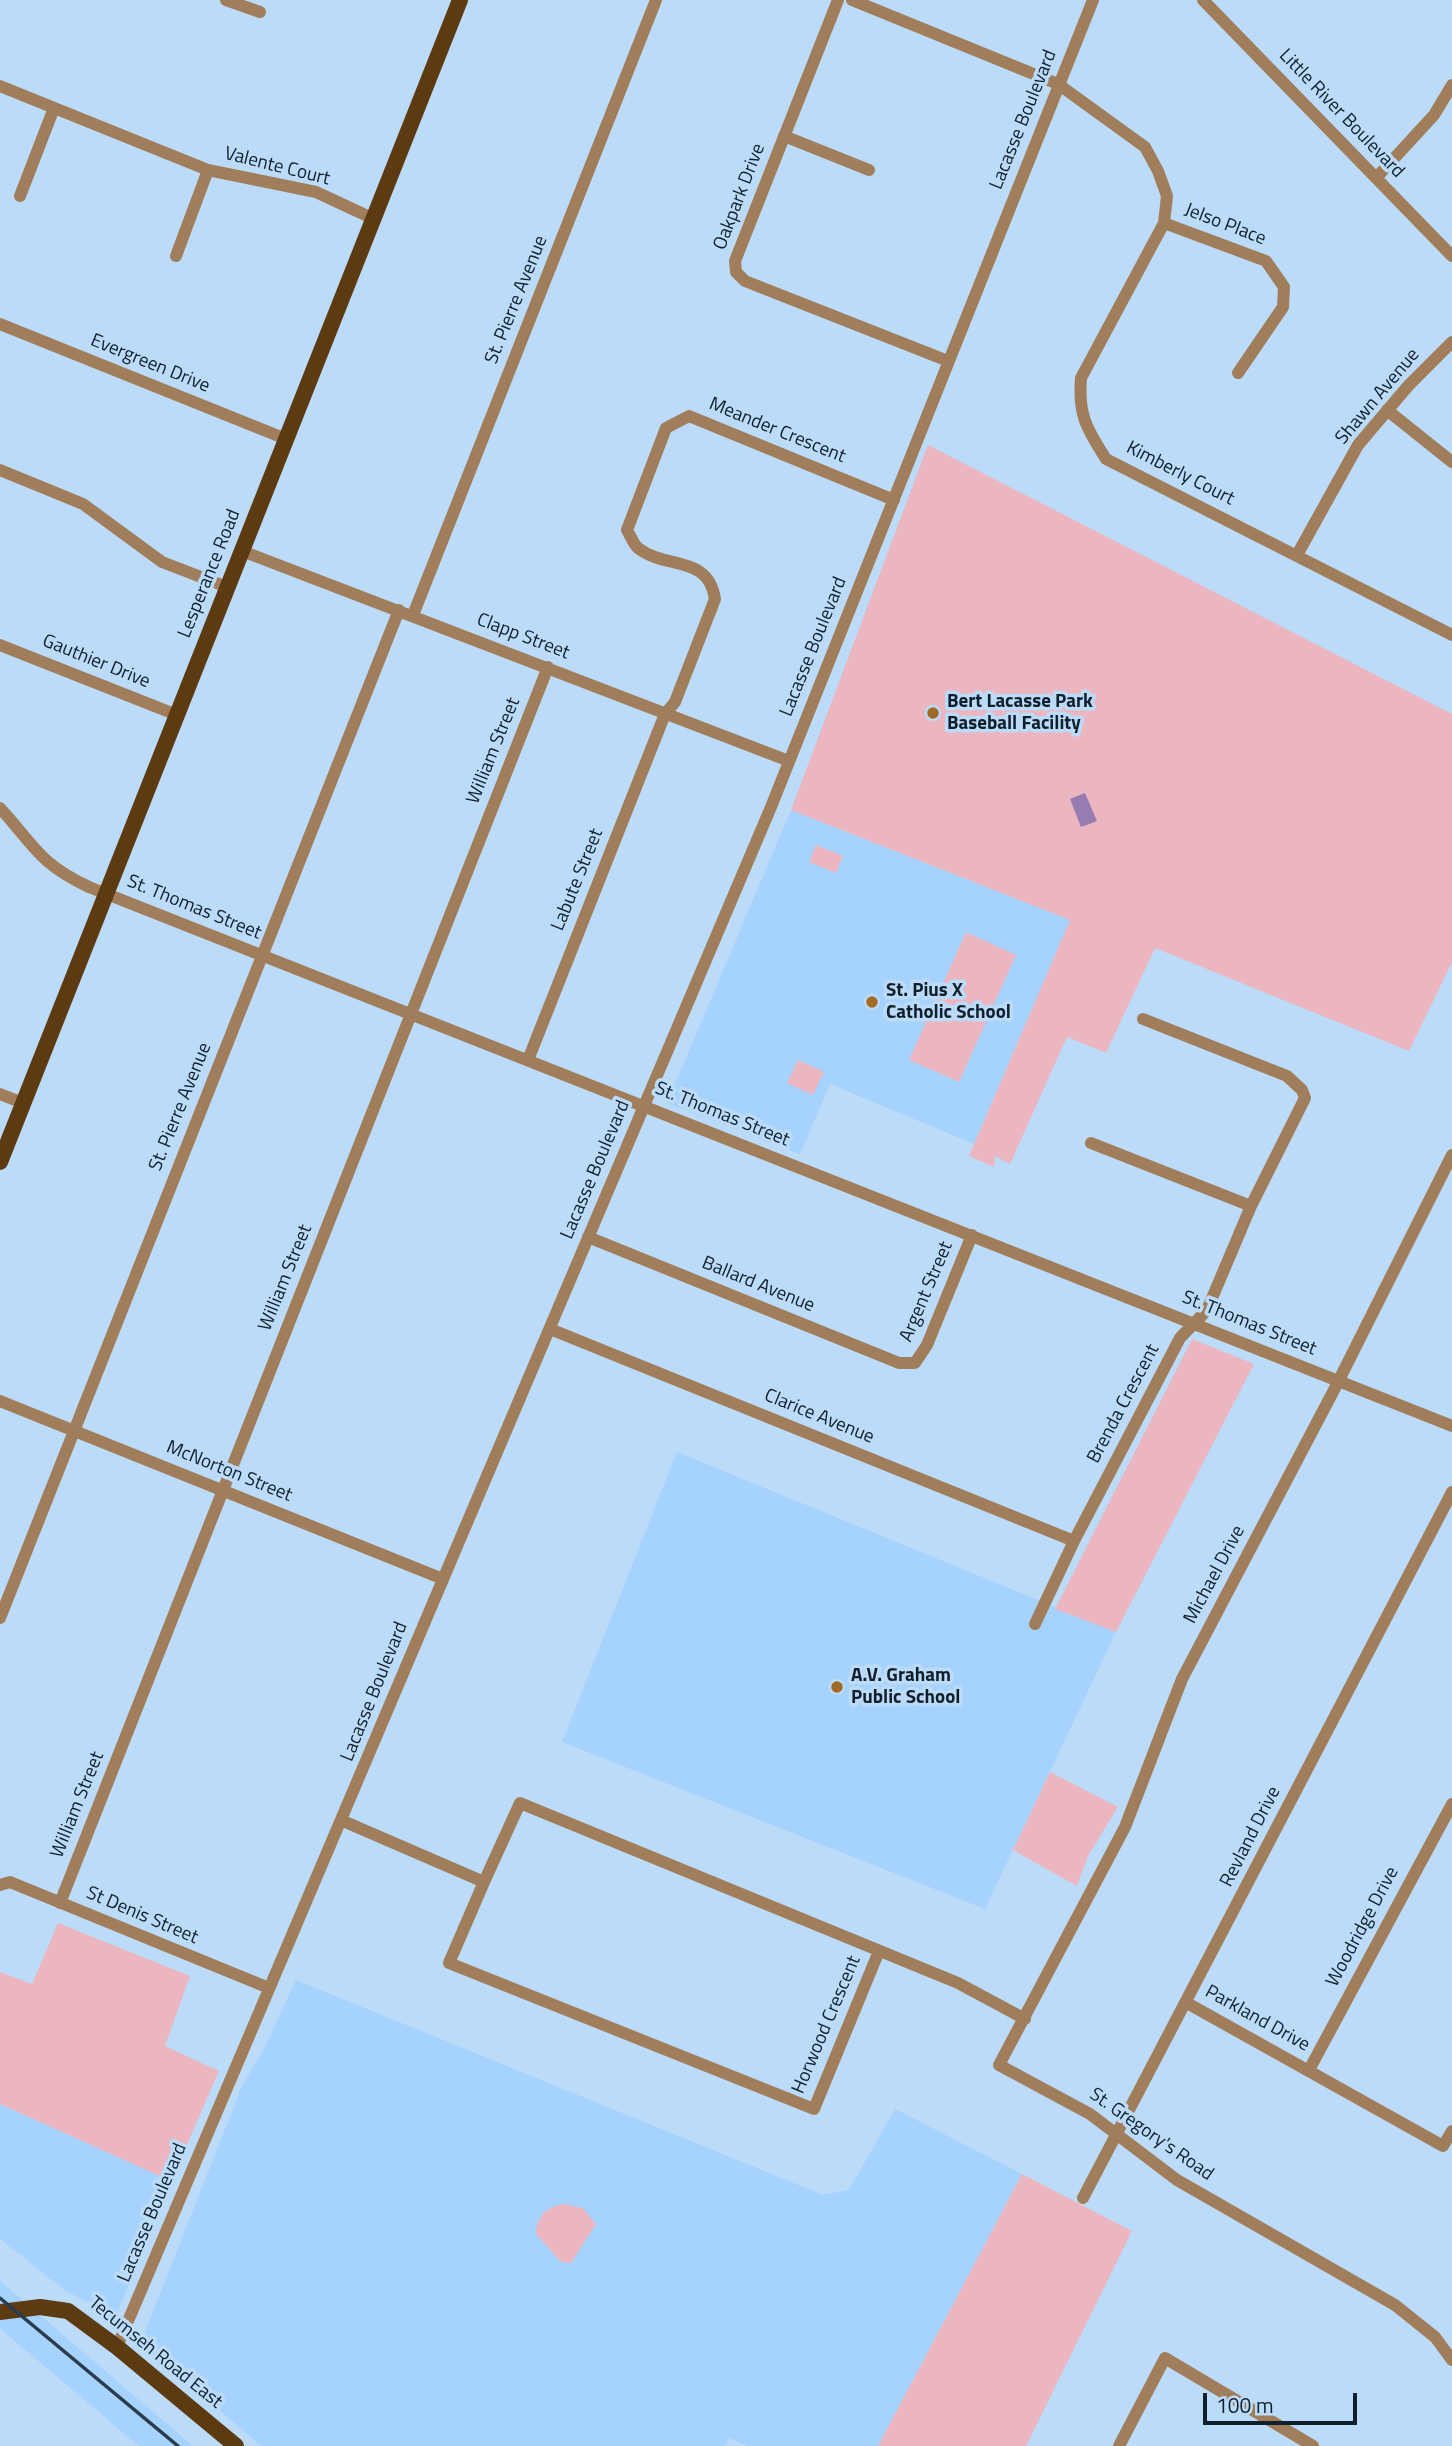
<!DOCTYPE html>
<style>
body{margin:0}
#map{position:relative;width:1452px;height:2446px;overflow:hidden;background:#bbdbf8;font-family:"Titillium Web",sans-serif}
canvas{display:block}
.scale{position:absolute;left:1203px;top:2393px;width:154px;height:32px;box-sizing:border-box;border:4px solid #101f2c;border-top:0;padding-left:9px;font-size:21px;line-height:24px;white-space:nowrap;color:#101f2c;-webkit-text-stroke:5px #bbdbf8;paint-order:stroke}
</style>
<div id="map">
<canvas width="1452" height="2446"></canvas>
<div class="scale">100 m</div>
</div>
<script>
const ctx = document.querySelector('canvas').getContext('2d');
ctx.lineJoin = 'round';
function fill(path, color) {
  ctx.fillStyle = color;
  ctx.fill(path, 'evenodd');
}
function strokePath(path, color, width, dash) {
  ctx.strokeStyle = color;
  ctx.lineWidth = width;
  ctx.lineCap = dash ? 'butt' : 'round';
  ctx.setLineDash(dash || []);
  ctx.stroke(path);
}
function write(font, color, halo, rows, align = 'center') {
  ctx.font = font + ' "Titillium Web",sans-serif';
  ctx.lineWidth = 7;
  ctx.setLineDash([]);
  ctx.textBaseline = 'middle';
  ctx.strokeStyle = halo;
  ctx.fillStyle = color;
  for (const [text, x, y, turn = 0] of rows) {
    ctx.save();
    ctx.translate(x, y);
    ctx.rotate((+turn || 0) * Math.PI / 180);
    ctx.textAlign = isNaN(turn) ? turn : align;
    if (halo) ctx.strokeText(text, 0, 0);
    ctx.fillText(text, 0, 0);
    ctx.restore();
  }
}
fill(new Path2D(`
 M 791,810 L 1070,920 L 974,1144 L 830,1084 L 800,1154 L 667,1103 Z
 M 677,1452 L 1116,1632 L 985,1909 L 562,1742 Z
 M 296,1980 L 823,2195 L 849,2190 L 895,2109 L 1022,2174 L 878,2446 L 747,2446 L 729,2438 L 725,2446 L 261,2446 L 141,2342 L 242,2086 L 264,2049 Z
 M 0,2104 L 171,2181 L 116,2316 L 66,2291 L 0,2239 Z
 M 0,2281 L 193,2446 L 139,2446 L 3,2331 L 0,2328 Z`), '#a5d3fd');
fill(new Path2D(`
 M 928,445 L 1452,714 L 1452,962 L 1409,1051 L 1155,948 L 1106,1053 L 1067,1037 L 1010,1164 L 995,1156 L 994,1167 L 969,1156 L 1070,920 L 791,810 Z
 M 816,845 L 843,856 L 836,873 L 809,862 Z
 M 966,932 L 1016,955 L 959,1082 L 909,1060 Z
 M 798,1060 L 824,1072 L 813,1095 L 787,1083 Z
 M 1192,1339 L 1254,1364 L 1116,1632 L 1055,1609 Z
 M 1050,1772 L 1118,1807 L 1088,1856 L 1077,1886 L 1013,1850 Z
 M 58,1923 L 190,1976 L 165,2046 L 219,2071 L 171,2181 L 0,2104 L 0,1972 L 32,1984 Z
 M 1022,2174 L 1132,2231 L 1026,2446 L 878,2446 Z
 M 563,2204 L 583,2208 L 596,2224 L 571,2263 L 561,2262 L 536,2234 C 536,2217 547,2207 563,2204 Z`), '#ebb6bf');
fill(new Path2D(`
 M 1085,793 L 1097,821 L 1081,827 L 1070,799 Z`), '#967cb1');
strokePath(new Path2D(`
 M 226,0 L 260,12
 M 838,0 L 735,261 L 736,272 L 745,281 L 948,361
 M 852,0 L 1058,84 L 1145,147 L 1158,171 L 1167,196 L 1164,223 L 1081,378 C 1078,414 1086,428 1106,459 L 1452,635
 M 1203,0 L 1452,256
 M 0,86 L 208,170 L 316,192 L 374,219
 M 784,136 L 869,170
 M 1376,178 L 1434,115 L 1452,85
 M 20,196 L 54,108
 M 1164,223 L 1266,261 L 1284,287 L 1283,307 L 1238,373
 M 176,256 L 208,170
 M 0,324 L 286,439
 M 1387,410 L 1452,462
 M 0,470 L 83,504 L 162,562 L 227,587
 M 242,551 L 789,761
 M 1297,555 L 1358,445 L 1408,386 L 1452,342
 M 413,615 L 656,0
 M 0,645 L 177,715
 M 0,808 C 35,846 38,863 89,887 L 1452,1426
 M 528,1060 L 665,714 L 675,702 L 715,599 C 708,554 666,570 638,548 C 634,545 630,535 627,530 L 666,428 L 689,416 L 894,500
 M 0,1094 L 23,1103
 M 1091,1143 L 1251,1206
 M 1452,1155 L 1334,1390 L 1182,1679 L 1125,1827 L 999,2065 L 1090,2114 L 1177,2180 L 1395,2305 L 1435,2337 L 1452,2360
 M 588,1237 L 899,1363 L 915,1363 L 927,1345 L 972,1235
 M 550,1329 L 1074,1541
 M 0,1401 L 443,1579
 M 0,1618 L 399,610
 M 1035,1624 L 1074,1541 L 1180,1338 L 1207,1310 L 1251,1206 L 1305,1098 L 1302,1090 L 1287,1076 L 1143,1019
 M 343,1821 L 484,1882 L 520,1803 L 958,1983 L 1025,2019
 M 484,1882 L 449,1963 L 814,2109 L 879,1951
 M 0,1885 L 10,1882 L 269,1988
 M 60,1903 L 548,667
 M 1187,2003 L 1443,2146 L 1452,2131
 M 1309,2070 L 1452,1804
 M 1083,2198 L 1452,1492
 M 117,2347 L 771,807 L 1093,0
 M 1119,2446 L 1165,2358 L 1313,2446`), '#a07e5b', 12);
strokePath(new Path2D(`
 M 0,1162 L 460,0
 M 0,2312 L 40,2307 L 68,2311 L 117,2347 L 236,2446`), '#5d3b12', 16);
strokePath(new Path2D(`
 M 0,2298 L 178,2446`), '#2b3d4d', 3.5);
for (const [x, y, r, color] of [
 [933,713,7,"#a26a27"],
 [872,1002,7,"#a26a27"],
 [837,1687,7,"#a26a27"]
]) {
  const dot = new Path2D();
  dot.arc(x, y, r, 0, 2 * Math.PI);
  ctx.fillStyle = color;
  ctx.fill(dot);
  strokePath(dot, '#bbdbf8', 2.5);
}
write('19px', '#101f2c', '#bbdbf8', [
 ["Little River Boulevard",1341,114,46],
 ["Lacasse Boulevard",1024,120,-68],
 ["Valente Court",277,167,14],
 ["Oakpark Drive",740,197,-69],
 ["Jelso Place",1225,225,21],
 ["St. Pierre Avenue",517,300,-68],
 ["Evergreen Drive",150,364,22],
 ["Shawn Avenue",1378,397,-50],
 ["Meander Crescent",777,431,22],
 ["Kimberly Court",1180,474,27],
 ["Lesperance Road",210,574,-68],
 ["Clapp Street",523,637,21],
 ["Lacasse Boulevard",814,647,-68],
 ["Gauthier Drive",96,662,22],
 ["William Street",494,751,-68],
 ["Labute Street",578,880,-68],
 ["St. Thomas Street",194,908,22],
 ["St. Pierre Avenue",181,1107,-68],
 ["St. Thomas Street",722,1115,22],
 ["Lacasse Boulevard",596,1170,-67],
 ["William Street",286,1278,-68],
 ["Ballard Avenue",758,1285,22],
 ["Argent Street",927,1292,-67],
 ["St. Thomas Street",1249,1324,22],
 ["Brenda Crescent",1124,1404,-62],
 ["Clarice Avenue",819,1417,22],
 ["McNorton Street",229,1472,22],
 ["Michael Drive",1215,1575,-62],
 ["Lacasse Boulevard",375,1692,-68],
 ["William Street",78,1805,-68],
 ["Revland Drive",1251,1837,-63],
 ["St Denis Street",142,1916,23],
 ["Woodridge Drive",1363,1927,-62],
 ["Parkland Drive",1257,2019,29],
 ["Horwood Crescent",827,2025,-67],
 ["St. Gregory's Road",1151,2135,35],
 ["Lacasse Boulevard",153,2213,-67],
 ["Tecumseh Road East",155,2353,39]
]);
write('bold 19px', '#101f2c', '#bbdbf8', [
 ["Bert Lacasse Park",947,702],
 ["Baseball Facility",947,724],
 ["St. Pius X",886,991],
 ["Catholic School",886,1013],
 ["A.V. Graham",851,1676],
 ["Public School",851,1698]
], 'left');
</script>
